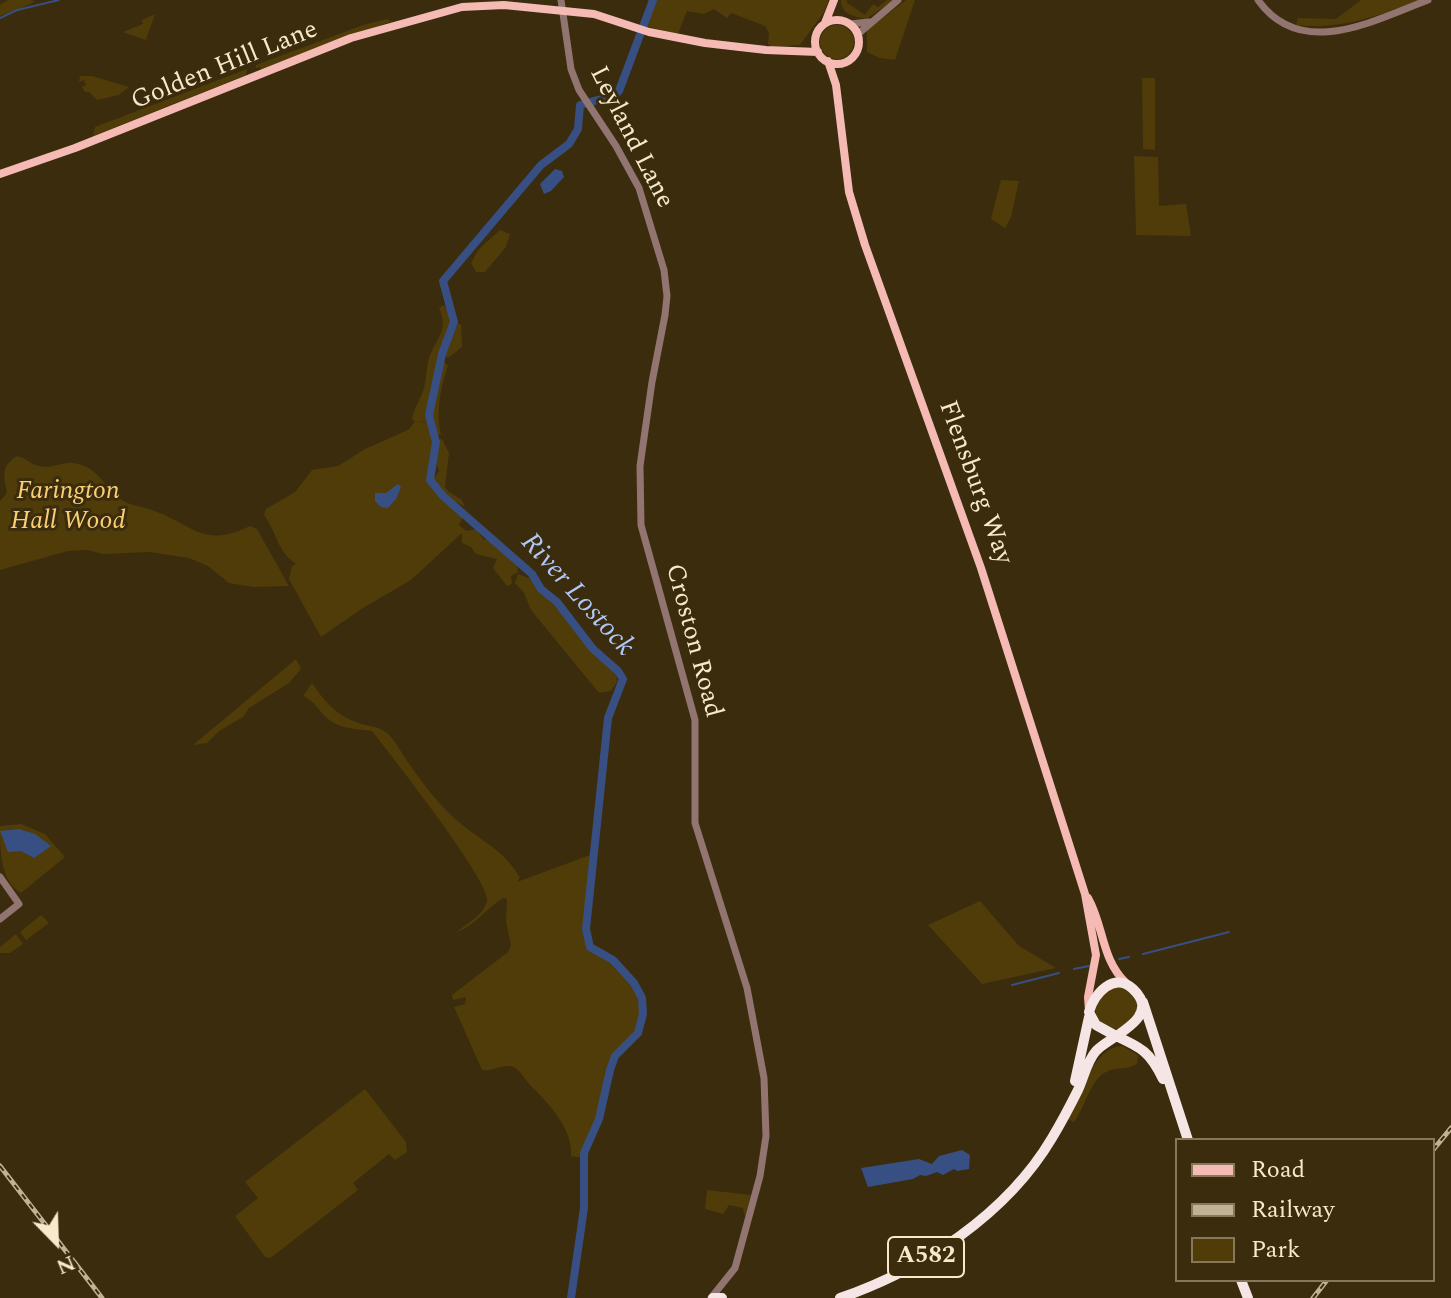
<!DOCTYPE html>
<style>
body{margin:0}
#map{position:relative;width:1451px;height:1298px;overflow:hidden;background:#3a2c0d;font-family:Spectral,serif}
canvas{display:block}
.legend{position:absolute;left:1175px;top:1138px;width:260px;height:144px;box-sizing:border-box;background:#3a2c0d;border:2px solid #867859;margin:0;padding:10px 14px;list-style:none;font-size:24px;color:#f8e9cc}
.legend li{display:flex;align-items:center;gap:16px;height:40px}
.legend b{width:40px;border:2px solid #867859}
.north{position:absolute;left:16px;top:1202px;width:80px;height:80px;-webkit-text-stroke:6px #3a2c0d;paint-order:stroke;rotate:157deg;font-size:22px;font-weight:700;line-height:32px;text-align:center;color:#f8e9cc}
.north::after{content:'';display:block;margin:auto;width:28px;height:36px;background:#f8e9cc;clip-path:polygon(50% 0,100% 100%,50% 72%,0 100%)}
</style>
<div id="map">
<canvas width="1451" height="1298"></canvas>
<ul class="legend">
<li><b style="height:10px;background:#f6bab4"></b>Road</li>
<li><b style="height:10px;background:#c1b295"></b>Railway</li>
<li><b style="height:22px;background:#503c09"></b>Park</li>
</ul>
<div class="north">N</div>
</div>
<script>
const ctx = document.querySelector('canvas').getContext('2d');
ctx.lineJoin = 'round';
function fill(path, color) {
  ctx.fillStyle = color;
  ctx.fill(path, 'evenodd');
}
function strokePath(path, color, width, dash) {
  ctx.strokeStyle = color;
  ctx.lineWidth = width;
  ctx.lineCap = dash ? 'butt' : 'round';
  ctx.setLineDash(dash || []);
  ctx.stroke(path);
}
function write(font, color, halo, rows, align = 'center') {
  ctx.font = font + ' Spectral,serif';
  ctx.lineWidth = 6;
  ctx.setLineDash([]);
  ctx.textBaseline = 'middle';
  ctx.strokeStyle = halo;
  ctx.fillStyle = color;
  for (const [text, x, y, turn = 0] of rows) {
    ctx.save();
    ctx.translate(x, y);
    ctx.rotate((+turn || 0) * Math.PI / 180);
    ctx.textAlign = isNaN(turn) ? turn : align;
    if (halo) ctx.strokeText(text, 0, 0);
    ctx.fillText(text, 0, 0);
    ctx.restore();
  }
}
fill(new Path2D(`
 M 8,0 L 32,0 L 35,2 L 0,16 L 0,5 Z
 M 647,0 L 829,0 L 824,12 L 800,45 L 771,47 L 768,44 L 769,33 L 765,26 L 731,13 L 727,18 L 714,9 L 704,14 L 687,11 L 678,34 L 645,26 L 654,1 Z
 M 841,0 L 847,0 L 846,2 L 865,15 L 873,4 L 878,7 L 887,0 L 894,0 L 866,19 C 854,16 841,15 841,0 Z
 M 906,0 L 915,0 L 895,60 L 880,58 L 867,52 L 867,30 Z
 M 1361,0 L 1419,0 C 1379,16 1340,30 1296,25 L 1298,18 L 1336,19 Z
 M 155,14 L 146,40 L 123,32 L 143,24 L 142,20 Z
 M 387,19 L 390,21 L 395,20 L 261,70 L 260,67 L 256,68 L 256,65 L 363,25 Z
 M820 42a17 17 0 1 1 34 0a17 17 0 1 1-34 0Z
 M 247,69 L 246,75 L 93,136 L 95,127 Z
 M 80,76 L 92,76 L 129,87 L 119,95 L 97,100 L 89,92 L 85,92 L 82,87 L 86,85 L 84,80 L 79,82 Z
 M 1142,78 L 1155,78 L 1155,150 L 1143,149 Z
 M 1134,156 L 1158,157 L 1159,206 L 1186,204 L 1191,236 L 1136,235 Z
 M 1001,180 L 1019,181 L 1011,217 L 1005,228 L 991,219 Z
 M 500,230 L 510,234 L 506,247 L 485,272 L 476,272 L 471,263 L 478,250 Z
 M 444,305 L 453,322 L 441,349 L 428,422 L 416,421 L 429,423 C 443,460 412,474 450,504 C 455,508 457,513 463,517 L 459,525 L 466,531 L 476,529 L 484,540 L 488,537 L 517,565 L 518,572 L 511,576 L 512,584 L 507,586 L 493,568 L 497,559 L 476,554 L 471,547 L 462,543 L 462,533 L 411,580 L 363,608 L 321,637 L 289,579 L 292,566 L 296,564 C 276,550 278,534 264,515 L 266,509 L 295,492 L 312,470 L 338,466 L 365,449 L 408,430 L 415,422 L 412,419 C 414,407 421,399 424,388 C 427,377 426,365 430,355 C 439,336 448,328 439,308 Z
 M 458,324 L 461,324 L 462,347 L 448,358 L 444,355 L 445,352 Z
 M 443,360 L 448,366 C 440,387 436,413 441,435 L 436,434 L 432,408 Z
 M 442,439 L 449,453 L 445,487 L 449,492 L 462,500 L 465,507 L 445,496 L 433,480 L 439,471 L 435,460 L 436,440 Z
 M 17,456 C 27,458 30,464 39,466 C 58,470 64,456 87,467 C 100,474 107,488 118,497 C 130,507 140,505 152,510 C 194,525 203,549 250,526 L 257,529 L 289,586 L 253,587 L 229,583 L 208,566 L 189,558 L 150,552 L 103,554 L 88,550 L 68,551 L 0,570 L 0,501 L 7,493 C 4,475 0,467 17,456 Z
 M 518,574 L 534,580 L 537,588 L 563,613 L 596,657 L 616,672 L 617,682 L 611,691 L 599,693 L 531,610 L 524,593 L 515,583 Z
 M 296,659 L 301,669 L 289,683 L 249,708 L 243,717 L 219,731 L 207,743 L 193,745 Z
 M 312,683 C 324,701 336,715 358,723 C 367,726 379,726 387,733 C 394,739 400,750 405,758 C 419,778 434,799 452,816 C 475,838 505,849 520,878 L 517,882 L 590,855 L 584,926 L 587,948 C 617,962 656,996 636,1033 C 627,1050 615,1051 608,1073 C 603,1088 603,1106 598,1121 C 594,1132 587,1143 581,1154 L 583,1158 L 571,1156 C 573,1129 549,1104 531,1086 C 526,1081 520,1070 514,1067 C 504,1063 492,1072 482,1070 L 454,1007 L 465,1004 L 466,997 L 453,1000 L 452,995 L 508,952 L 511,945 L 506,922 L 507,899 L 503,898 C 487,908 474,926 457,932 C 467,923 484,915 487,901 C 491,882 389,753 372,731 C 357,729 339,729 327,718 C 318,710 315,701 303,696 Z
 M 21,824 L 45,834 L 65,857 L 21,893 C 0,881 0,850 0,826 Z
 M 980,901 L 1019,946 L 1056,968 L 982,984 L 928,925 Z
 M 41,915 L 49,923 L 26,940 L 20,932 Z
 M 16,934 L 23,944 L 10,953 L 0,953 L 0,947 Z
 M1095 1008a21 21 0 1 1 42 0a21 21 0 1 1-42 0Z
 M 1122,1046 L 1138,1055 L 1137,1064 C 1127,1071 1116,1066 1106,1072 C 1090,1080 1085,1108 1074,1122 L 1068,1119 C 1079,1096 1093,1047 1122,1046 Z
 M 365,1089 L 406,1142 L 407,1152 L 395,1160 L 389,1154 L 353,1183 L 358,1190 L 277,1253 L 270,1258 L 265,1257 L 235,1216 L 258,1198 L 245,1182 Z
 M 707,1190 L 751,1195 L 745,1217 L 743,1208 L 729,1205 L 723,1214 L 705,1209 Z`), '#503c09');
fill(new Path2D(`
 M 555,169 L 562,171 L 564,177 L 551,191 L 544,194 L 540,184 Z
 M 398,484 L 401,487 L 396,499 L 388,508 L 381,507 L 375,501 L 375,493 L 386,493 Z
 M 19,829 L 35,834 L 51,846 L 34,858 L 21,851 L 8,852 L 0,831 Z
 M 962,1150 L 970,1155 L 969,1169 L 957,1171 L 954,1169 L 943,1175 L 937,1172 L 926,1176 L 920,1175 L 913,1179 L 868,1187 L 861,1168 L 919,1159 L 932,1164 L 939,1156 Z`), '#384f83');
strokePath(new Path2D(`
 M 0,18 L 17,10 L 59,0
 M 1143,954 L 1229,932
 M 1119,959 L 1129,957
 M 1074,969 L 1089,966
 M 1012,985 L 1059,973`), '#384f83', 2);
strokePath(new Path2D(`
 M 571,1298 L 584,1208 L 584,1153 L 599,1119 L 610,1070 L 615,1056 L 638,1033 L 643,1014 L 642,998 L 634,983 L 613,960 L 590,947 L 586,929 L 608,718 L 623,679 L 618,671 L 593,649 L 557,602 L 541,589 L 532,574 L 443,496 L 430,480 L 436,442 L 429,415 L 442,354 L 454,322 L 443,281 L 541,165 L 569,144 L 578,129 L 580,105 L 615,95 L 619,91 L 653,0`), '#384f83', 8);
strokePath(new Path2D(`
 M 561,0 L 571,69 L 579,90 L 616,146 L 639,188 L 664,270 L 667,296 L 665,315 L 652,382 L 640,466 L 641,525 L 695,720 L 695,823 L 747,988 L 764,1078 L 766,1136 L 760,1176 L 735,1268 L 711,1298
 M 1258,0 C 1301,61 1375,20 1428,0
 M 850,24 L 869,22
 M 858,34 L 898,0
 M 0,877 L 19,904 L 0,919`), '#927471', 7);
strokePath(new Path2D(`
 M815 42a22 22 0 1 1 44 0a22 22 0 1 1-44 0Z
 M 825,23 L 834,0
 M 828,61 L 836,85 L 849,192 L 865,245 L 981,568 L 1085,894 L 1096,955 L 1088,997 L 1089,1011
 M 0,174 L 75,148 L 351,38 L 462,7 L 504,5 L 594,14 L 649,32 L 705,43 L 766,50 L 818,52
 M 1088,898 C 1104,926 1101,959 1126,983`), '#f6bab4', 8);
strokePath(new Path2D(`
 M 1143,1002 L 1188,1140
 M 1116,1036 C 1142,1048 1150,1052 1163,1079
 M 1075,1081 L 1089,1017
 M 1241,1280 L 1248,1298
 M 713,1298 L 722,1298
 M 840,1298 C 922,1270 1007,1214 1052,1138 C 1061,1123 1070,1106 1078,1090 C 1084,1077 1087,1061 1096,1051 C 1108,1037 1164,1018 1133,989 C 1114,971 1094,994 1089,1012 L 1096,1025 L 1116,1036`), '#f5e6e5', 10);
const rail = new Path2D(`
 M 1433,1150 L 1451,1128
 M 0,1166 L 102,1298
 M 1313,1298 L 1327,1280`);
strokePath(rail, '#c1b295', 5);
strokePath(rail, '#3a2c0d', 2, [6]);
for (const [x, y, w] of [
 [926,1257,76]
]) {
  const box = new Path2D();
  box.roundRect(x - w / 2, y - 20, w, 40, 6);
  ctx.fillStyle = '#3a2c0d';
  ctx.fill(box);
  strokePath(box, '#f8e9cc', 2);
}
write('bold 24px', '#f8e9cc', null, [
 ["A582",926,1257]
]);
write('26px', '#f8e9cc', '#3a2c0d', [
 ["Golden Hill Lane",225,67,-22],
 ["Leyland Lane",630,138,63],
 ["Flensburg Way",974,483,70],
 ["Croston Road",692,641,75]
]);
write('italic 26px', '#facf74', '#3a2c0d', [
 ["Farington",68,493],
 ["Hall Wood",68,523]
]);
write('italic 28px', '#b0c7f7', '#3a2c0d', [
 ["River Lostock",576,596,48]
]);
</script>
